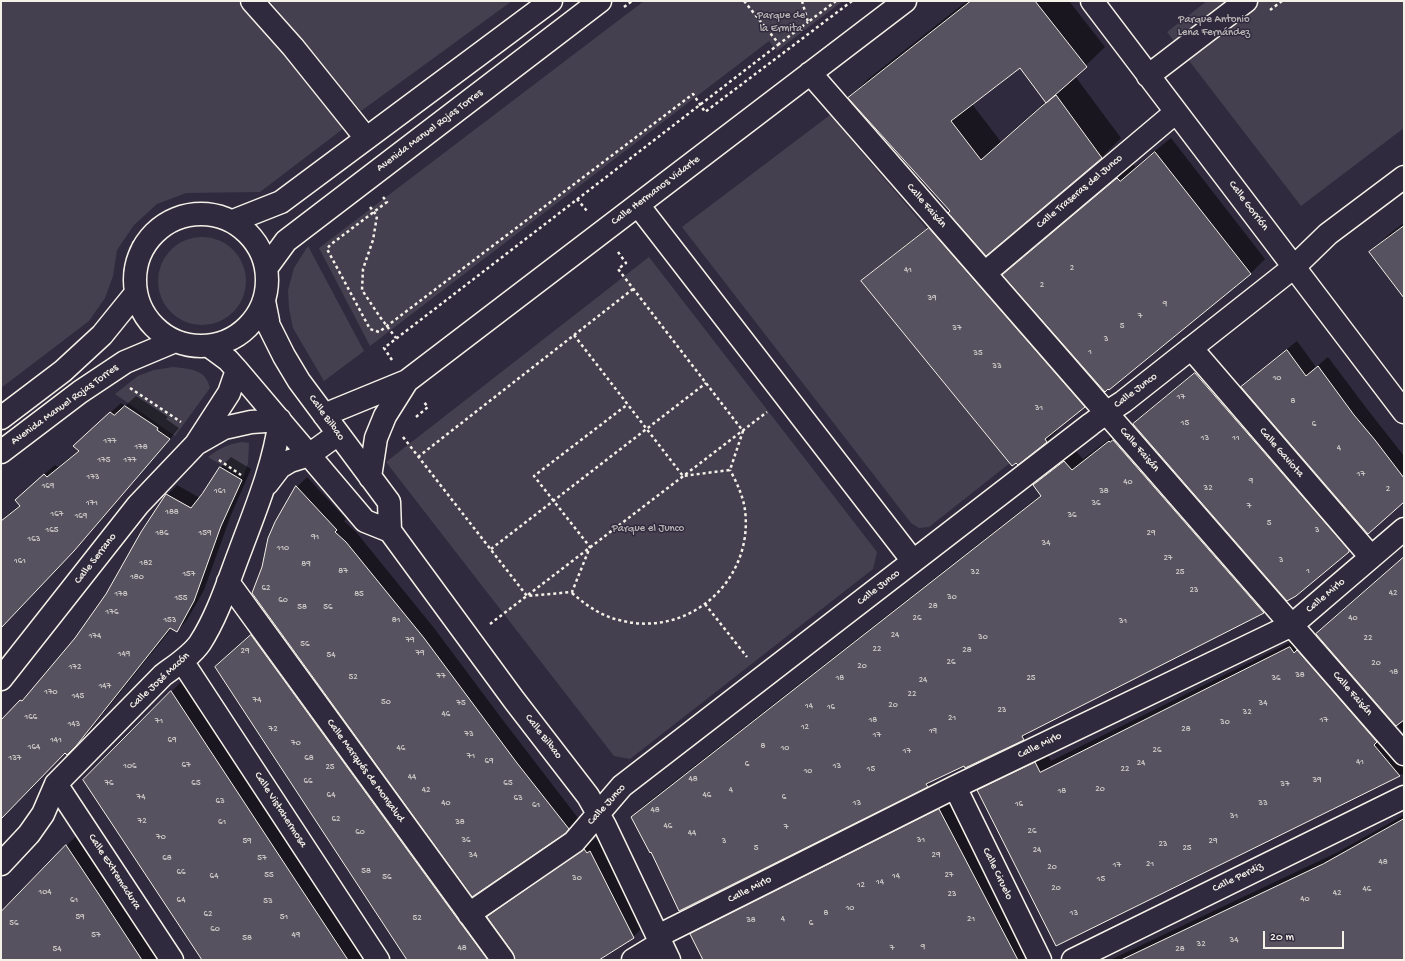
<!DOCTYPE html>
<meta charset="utf-8">
<style>
body{margin:0}
#map{position:relative;width:1405px;height:961px;overflow:hidden;background:#2f2a3d;font-family:"Gochi Hand",sans-serif}
canvas{display:block}
.frame{position:absolute;inset:0;border:2px solid #f4f1e8;pointer-events:none}
.scale{position:absolute;left:1263px;top:931px;width:81px;height:18px;box-sizing:border-box;border:2px solid #f4f1e8;border-top:0;padding-left:5px;font-size:12px;line-height:14px;white-space:nowrap;color:#f4f1e8;-webkit-text-stroke:3px #2f2a3d;paint-order:stroke}
</style>
<div id="map">
<canvas width="1405" height="961"></canvas>
<div class="frame"></div>
<div class="scale">20 m</div>
</div>
<script>
const ctx = document.querySelector('canvas').getContext('2d');
ctx.lineJoin = 'round';
function fill(path, color) {
  ctx.fillStyle = color;
  ctx.fill(path, 'evenodd');
}
function strokePath(path, color, width, dash) {
  ctx.strokeStyle = color;
  ctx.lineWidth = width;
  ctx.lineCap = dash ? 'butt' : 'round';
  ctx.setLineDash(dash || []);
  ctx.stroke(path);
}
function write(font, color, halo, rows, align = 'center') {
  ctx.font = font + ' "Gochi Hand",sans-serif';
  ctx.lineWidth = 3;
  ctx.setLineDash([]);
  ctx.textBaseline = 'middle';
  ctx.strokeStyle = halo;
  ctx.fillStyle = color;
  for (const [text, x, y, turn = 0] of rows) {
    ctx.save();
    ctx.translate(x, y);
    ctx.rotate((+turn || 0) * Math.PI / 180);
    ctx.textAlign = isNaN(turn) ? turn : align;
    if (halo) ctx.strokeText(text, 0, 0);
    ctx.fillText(text, 0, 0);
    ctx.restore();
  }
}
fill(new Path2D(`
 M 1,1 L 238,1 L 281,49 L 344,128 L 260,192 L 186,193 L 157,204 L 134,225 L 117,250 L 113,276 L 105,298 L 89,321 L 1,388 Z
 M 270,1 L 512,1 L 361,111 Z
 M 644,1 L 843,1 L 777,51 L 769,41 L 370,346 L 319,248 Z
 M 1207,1 L 1404,1 L 1404,128 L 1301,206 L 1167,32 Z
 M 830,115 L 927,229 L 861,281 L 1010,463 L 929,527 L 919,528 L 911,523 L 682,227 Z
 M158 281a44 44 0 1 1 88 0a44 44 0 1 1-88 0Z
 M 308,246 L 364,351 L 324,381 L 293,328 L 289,308 L 288,290 L 294,268 Z
 M 649,257 L 877,552 L 873,569 L 630,759 L 614,756 L 386,462 Z
 M 173,367 C 190,369 206,369 210,388 L 175,436 L 115,394 L 138,376 L 154,370 Z
 M 242,442 L 249,443 L 248,463 L 243,478 L 208,457 C 219,449 228,444 242,442 Z`), '#454050');
fill(new Path2D(`
 M 967,1 L 1069,1 L 1105,47 L 1075,76 L 1121,138 L 1102,157 L 986,254 L 951,211 L 849,98 L 868,79 ZM 1020,67 L 1046,101 L 1001,142 L 972,104 Z
 M 1171,138 L 1265,259 L 1250,274 L 1004,275 L 1019,260 L 1133,164 L 1135,167 Z
 M 941,217 L 1096,395 L 1084,407 L 1057,428 L 1058,430 L 1047,441 L 1018,463 L 862,281 L 874,270 Z
 M 1404,223 L 1404,296 L 1371,252 L 1389,234 Z
 M 1297,341 L 1316,367 L 1328,357 L 1364,405 L 1404,456 L 1404,501 L 1243,387 L 1253,377 Z
 M 1206,364 L 1359,541 L 1348,551 L 1134,424 L 1144,414 Z
 M 136,396 L 168,417 L 166,419 L 179,428 L 84,540 L 1,627 L 1,520 L 20,505 L 26,490 L 55,465 L 58,467 L 79,450 L 85,436 L 121,403 L 125,406 Z
 M 1120,431 L 1275,601 L 1264,612 L 1034,729 L 1023,739 L 964,764 L 933,780 L 927,786 L 652,851 L 632,817 L 643,806 L 1041,495 L 1034,485 L 1045,474 L 1075,450 L 1083,459 Z
 M 231,457 L 251,469 L 231,515 L 204,590 L 187,620 L 177,631 L 172,628 L 86,735 L 67,753 L 66,751 L 1,818 L 1,721 L 31,691 L 76,639 L 107,594 L 167,495 L 177,485 L 200,498 L 221,467 Z
 M 307,477 L 346,519 L 344,521 L 356,532 L 434,628 L 502,719 L 578,818 L 565,832 L 297,487 Z
 M 1404,557 L 1404,733 L 1317,634 Z
 M 263,624 L 509,960 L 408,960 L 216,667 Z
 M 1301,637 L 1404,749 L 1404,773 L 1056,944 L 978,791 L 989,779 L 1046,752 L 1051,761 Z
 M 181,682 L 365,960 L 203,960 L 85,780 Z
 M 950,799 L 1030,952 L 1022,960 L 704,960 L 691,934 L 702,923 Z
 M 1404,815 L 1404,960 L 1110,960 L 1336,853 Z
 M 77,835 L 159,960 L 5,960 L 1,953 L 1,914 Z
 M 596,838 L 599,842 L 602,840 L 645,925 L 633,937 L 597,960 L 516,960 L 514,952 L 488,917 L 500,905 Z`), '#0007');
const building = new Path2D(`
 M 971,1 L 1035,1 L 1087,67 L 1046,103 L 1020,68 L 951,121 L 981,160 L 1042,106 L 1056,95 L 1102,158 L 986,256 L 948,213 L 950,211 L 848,98 Z
 M 1155,152 L 1251,274 L 1109,390 L 1108,389 L 1105,392 L 1002,275 L 1117,178 L 1120,181 Z
 M 1404,226 L 1404,298 L 1369,252 Z
 M 929,228 L 1085,407 L 1045,439 L 1047,442 L 1018,465 L 1016,463 L 1012,466 L 861,281 Z
 M 1287,350 L 1306,376 L 1318,366 L 1354,415 L 1375,440 L 1404,478 L 1404,502 L 1368,534 L 1241,387 Z
 M 1195,373 L 1349,550 L 1349,552 L 1296,596 L 1287,601 L 1133,424 Z
 M 125,406 L 158,428 L 157,430 L 170,439 L 74,551 L 1,628 L 1,521 L 20,506 L 15,500 L 44,474 L 47,477 L 79,451 L 73,446 L 86,434 L 110,412 L 114,415 Z
 M 1113,440 L 1264,613 L 1022,736 L 1024,740 L 965,768 L 964,766 L 926,784 L 928,787 L 679,911 L 651,852 L 650,853 L 631,817 L 1041,496 L 1033,485 L 1064,461 L 1072,470 L 1109,441 L 1110,442 Z
 M 220,467 L 242,480 L 221,526 L 194,601 L 177,632 L 170,628 L 76,746 L 67,755 L 65,753 L 1,819 L 1,720 L 20,700 L 22,701 L 75,638 L 106,594 L 141,532 L 166,494 L 191,508 L 202,494 Z
 M 296,486 L 337,530 L 335,532 L 346,542 L 424,638 L 517,763 L 569,829 L 566,833 L 472,897 L 252,593 L 262,567 L 268,538 L 275,522 Z
 M 1404,557 L 1404,720 L 1396,726 L 1316,634 Z
 M 251,635 L 459,921 L 488,960 L 407,960 L 215,667 Z
 M 1290,647 L 1294,653 L 1297,650 L 1377,742 L 1374,745 L 1400,776 L 1056,946 L 977,790 L 1035,762 L 1040,772 Z
 M 171,691 L 267,837 L 348,960 L 202,960 L 83,780 Z
 M 939,809 L 1018,960 L 703,960 L 690,934 Z
 M 1404,819 L 1404,960 L 1121,960 L 1323,864 Z
 M 66,845 L 100,896 L 142,960 L 1,960 L 1,912 Z
 M 584,849 L 587,853 L 590,851 L 634,938 L 599,960 L 515,960 L 513,953 L 487,917 Z`);
fill(building, '#56525f');
strokePath(building, '#f4f1e8', 1);
const street = new Path2D(`
 M 252,1 L 293,47 L 366,138
 M 1092,1 L 1404,412
 M 810,73 L 1404,754
 M 1148,76 L 1246,1
 M 638,205 L 913,561
 M 985,273 L 1176,112
 M 264,301 L 268,321 L 268,324 L 284,356 L 299,381 L 389,502 L 390,531
 M 209,346 L 228,360 L 237,370 L 365,521 L 390,531 L 514,700 L 588,796 L 605,826 L 669,960
 M 1191,348 L 1371,557
 M 324,415 L 407,381 L 905,1
 M 370,477 L 376,438 L 385,416 L 407,381
 M 267,484 L 280,467 L 290,461 L 309,455 L 338,434
 M 228,582 L 503,960
 M 182,661 L 378,960
 M 1,679 L 138,505 L 196,444 L 229,393 L 237,370
 M 56,784 L 172,960
 M 955,787 L 1040,960
 M 1,864 L 29,834 L 43,814 L 56,784 L 163,675 C 175,666 191,656 200,643 C 218,615 228,582 240,551 C 256,508 274,465 280,420 L 251,422 L 224,428 L 196,444
 M 469,914 L 574,842 L 622,786 L 1091,424 L 1106,413 L 1123,402 L 1294,267 L 1328,234 L 1404,177
 M 658,936 L 955,787 L 1292,625 L 1404,529
 M 633,960 L 661,943
 M 1073,960 L 1404,797`);
const secondary = new Path2D(`
 M135 280a66 66 0 1 1 132 0a66 66 0 1 1-132 0Z
 M 233,221 L 281,202 L 551,1
 M 267,267 L 286,241 L 600,1
 M 1,418 L 63,371 L 102,335 L 136,293
 M 1,452 L 80,392 L 125,362 L 175,341`);
strokePath(street, '#f4f1e8', 25);
strokePath(secondary, '#f4f1e8', 25);
strokePath(new Path2D(`
 M 744,1 L 779,44 L 808,22
 M 802,1 L 808,22 L 836,1
 M 624,7 L 632,1
 M 1270,10 L 1282,1
 M 383,197 L 387,202 L 330,245 L 327,249 L 370,329 L 379,332 L 693,94 L 705,112 L 852,1
 M 577,199 L 587,211
 M 370,207 L 377,216 L 373,240 L 363,269 L 362,290 L 380,317 L 396,338
 M 124,272 L 132,244 L 144,230 L 161,215 L 181,206 L 214,205
 M 574,335 L 683,476 L 730,470 L 743,431 L 618,269 L 626,263 L 618,252
 M 392,360 L 384,348 L 779,44
 M 130,388 L 181,422
 M 416,417 L 428,407 L 423,401
 M 403,437 L 527,596 L 572,592 L 590,547 L 534,476 L 628,404
 M 418,457 L 633,289
 M 219,460 L 241,475
 M 491,549 L 706,383
 M 572,593 C 586,605 601,616 619,620 C 688,639 754,581 745,510 C 743,496 737,483 730,470
 M 705,604 L 747,657
 M 490,624 L 767,412`), '#f4f1e8', 2.5, [3, 3]);
strokePath(street, '#2f2a3d', 22);
strokePath(secondary, '#2f2a3d', 22);
write('9px', '#ccc9c6', null, [
 ["2",1072,269],
 ["41",908,271],
 ["2",1042,286],
 ["39",932,299],
 ["9",1165,305],
 ["7",1140,317],
 ["5",1122,327],
 ["37",957,329],
 ["3",1106,340],
 ["1",1090,353],
 ["35",978,354],
 ["33",997,367],
 ["10",1277,379],
 ["17",1181,398],
 ["8",1293,402],
 ["31",1039,409],
 ["15",1185,424],
 ["6",1314,425],
 ["13",1205,439],
 ["11",1236,439],
 ["177",110,442],
 ["178",141,448],
 ["4",1339,449],
 ["175",104,461],
 ["177",130,461],
 ["17",1361,475],
 ["173",93,478],
 ["9",1251,482],
 ["40",1128,483],
 ["169",48,487],
 ["32",1208,489],
 ["2",1388,490],
 ["161",220,492],
 ["38",1104,492],
 ["171",92,504],
 ["36",1096,504],
 ["7",1249,507],
 ["188",172,513],
 ["167",57,515],
 ["36",1072,516],
 ["169",81,517],
 ["5",1269,524],
 ["165",52,531],
 ["3",1317,531],
 ["186",162,534],
 ["159",205,534],
 ["29",1151,534],
 ["91",315,538],
 ["163",34,540],
 ["34",1046,544],
 ["110",283,549],
 ["27",1168,559],
 ["3",1281,561],
 ["161",20,562],
 ["182",146,564],
 ["89",306,565],
 ["87",343,572],
 ["1",1308,572],
 ["32",975,573],
 ["25",1180,573],
 ["157",189,575],
 ["180",137,578],
 ["62",266,589],
 ["23",1194,591],
 ["42",1393,594],
 ["178",121,595],
 ["85",359,595],
 ["30",952,598],
 ["155",181,599],
 ["60",283,601],
 ["28",933,607],
 ["58",302,608],
 ["56",328,608],
 ["176",112,613],
 ["26",917,619],
 ["40",1353,619],
 ["153",170,621],
 ["81",396,621],
 ["31",1123,622],
 ["24",895,636],
 ["174",95,637],
 ["30",983,638],
 ["22",1368,639],
 ["79",410,641],
 ["56",305,645],
 ["22",877,650],
 ["28",967,651],
 ["29",245,652],
 ["79",420,654],
 ["149",124,655],
 ["54",331,656],
 ["26",951,663],
 ["20",1376,664],
 ["20",862,667],
 ["172",75,668],
 ["18",1394,673],
 ["38",1300,676],
 ["77",441,677],
 ["52",353,678],
 ["18",840,679],
 ["25",1031,679],
 ["36",1276,679],
 ["24",923,681],
 ["147",105,687],
 ["170",51,693],
 ["22",912,695],
 ["145",78,697],
 ["74",257,701],
 ["50",386,703],
 ["75",461,704],
 ["34",1263,704],
 ["20",893,706],
 ["14",809,707],
 ["16",831,708],
 ["23",1002,711],
 ["32",1247,713],
 ["46",446,715],
 ["166",31,718],
 ["21",952,719],
 ["18",873,721],
 ["17",1324,721],
 ["71",159,722],
 ["30",1225,723],
 ["143",74,725],
 ["12",805,728],
 ["72",273,730],
 ["28",1186,730],
 ["19",933,732],
 ["73",469,735],
 ["17",877,736],
 ["141",56,741],
 ["69",172,741],
 ["70",296,744],
 ["8",763,747],
 ["164",34,748],
 ["46",401,749],
 ["10",785,749],
 ["26",1157,751],
 ["17",907,752],
 ["71",471,757],
 ["137",15,759],
 ["68",309,759],
 ["69",489,762],
 ["41",1360,763],
 ["24",1141,764],
 ["6",747,765],
 ["67",186,766],
 ["106",130,767],
 ["13",837,767],
 ["25",330,768],
 ["15",871,770],
 ["22",1125,770],
 ["10",808,772],
 ["44",412,778],
 ["48",693,780],
 ["39",1317,781],
 ["66",308,782],
 ["76",109,784],
 ["65",196,784],
 ["65",508,784],
 ["37",1285,785],
 ["20",1100,790],
 ["42",426,791],
 ["4",731,791],
 ["18",1062,792],
 ["64",331,796],
 ["46",707,796],
 ["74",141,798],
 ["6",784,798],
 ["63",518,799],
 ["63",220,802],
 ["40",446,804],
 ["13",857,804],
 ["33",1263,804],
 ["16",1019,805],
 ["61",536,806],
 ["48",655,811],
 ["31",1234,817],
 ["62",336,820],
 ["72",142,822],
 ["61",222,823],
 ["38",460,823],
 ["46",668,827],
 ["7",786,828],
 ["26",1032,832],
 ["60",360,833],
 ["44",692,834],
 ["70",161,838],
 ["36",466,841],
 ["31",921,841],
 ["59",247,842],
 ["3",724,842],
 ["29",1213,842],
 ["23",1163,845],
 ["5",756,849],
 ["25",1187,849],
 ["24",1037,851],
 ["34",473,856],
 ["29",936,856],
 ["68",167,859],
 ["57",262,859],
 ["48",1383,863],
 ["21",1150,865],
 ["17",1117,866],
 ["20",1052,868],
 ["58",366,872],
 ["66",181,873],
 ["55",269,876],
 ["27",949,876],
 ["64",214,877],
 ["14",896,877],
 ["56",387,878],
 ["30",577,879],
 ["15",1101,880],
 ["14",880,883],
 ["12",861,886],
 ["20",1056,889],
 ["46",1367,890],
 ["104",45,893],
 ["42",1337,894],
 ["23",952,895],
 ["40",1305,900],
 ["61",74,901],
 ["64",181,901],
 ["53",268,902],
 ["10",850,909],
 ["8",826,914],
 ["13",1074,914],
 ["62",208,915],
 ["59",80,918],
 ["51",284,918],
 ["52",417,919],
 ["4",783,920],
 ["21",971,920],
 ["38",751,921],
 ["56",14,924],
 ["6",811,924],
 ["60",215,930],
 ["57",96,936],
 ["49",296,936],
 ["58",247,939],
 ["34",1234,941],
 ["32",1201,945],
 ["9",923,948],
 ["48",462,949],
 ["7",892,949],
 ["54",57,950],
 ["28",1180,950]
]);
write('11px', '#b7b3b3', '#2f2a3d', [
 ["Parque de",781,16],
 ["la Ermita",781,29],
 ["Parque Antonio",1214,20],
 ["Lena Fernández",1214,33],
 ["Parque el Junco",648,529]
]);
write('11px', '#f4f1e8', '#2f2a3d', [
 ["Avenida Manuel Rojas Torres",430,131,-37],
 ["Calle Hermanos Vidarte",656,191,-37],
 ["Calle Traseras del Junco",1080,192,-40],
 ["Calle Faisán",926,206,49],
 ["Calle Gorrión",1248,206,53],
 ["Calle Junco",1136,391,-37],
 ["Avenida Manuel Rojas Torres",65,405,-36],
 ["Calle Bilbao",326,418,54],
 ["Calle Faisán",1139,450,49],
 ["Calle Gaviota",1281,453,49],
 ["Calle Serrano",96,559,-52],
 ["Calle Junco",879,588,-38],
 ["Calle Mirlo",1326,596,-40],
 ["Calle José Macón",160,681,-43],
 ["Calle Faisán",1352,694,49],
 ["Calle Bilbao",543,737,52],
 ["Calle Mirlo",1040,746,-26],
 ["Calle Marqués de Monsalud",365,771,54],
 ["Calle Junco",607,805,-48],
 ["Calle Vistahermosa",280,810,57],
 ["Calle Extremadura",114,872,57],
 ["Calle Ciruelo",997,874,64],
 ["Calle Perdiz",1238,878,-26],
 ["Calle Mirlo",750,890,-27]
]);
</script>
